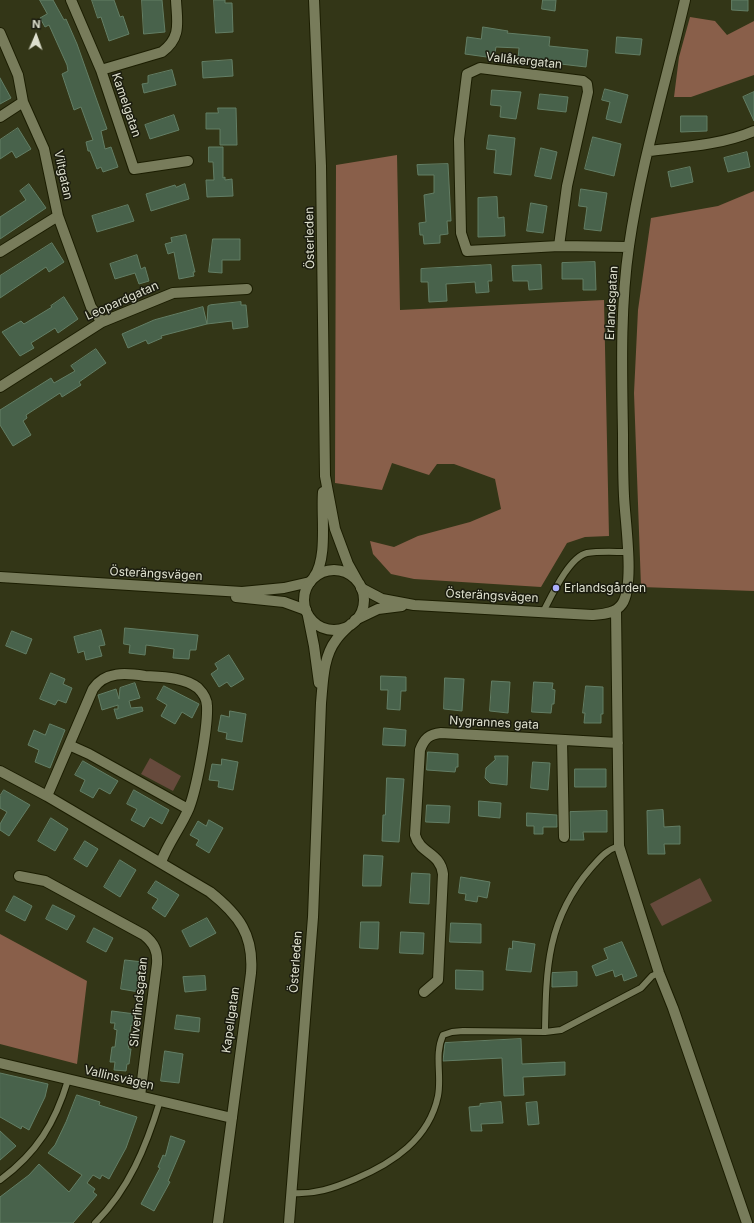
<!DOCTYPE html>
<meta charset="utf-8">
<style>
body{margin:0}
#map{position:relative;width:754px;height:1223px;overflow:hidden;background:#333617;font-family:Inter,sans-serif}
canvas{display:block}
.north{position:absolute;left:16px;top:16px;width:40px;height:40px;-webkit-text-stroke:3px #1b1c0f;paint-order:stroke;rotate:2deg;font-size:11px;font-weight:700;line-height:16px;text-align:center;color:#dee0ce}
.north::after{content:'';display:block;margin:auto;width:14px;height:18px;background:#dee0ce;clip-path:polygon(50% 0,100% 100%,50% 72%,0 100%)}
</style>
<div id="map">
<canvas width="754" height="1223"></canvas>
<div class="north">N</div>
</div>
<script>
const ctx = document.querySelector('canvas').getContext('2d');
ctx.lineJoin = 'round';
function fill(path, color) {
  ctx.fillStyle = color;
  ctx.fill(path, 'evenodd');
}
function strokePath(path, color, width, dash) {
  ctx.strokeStyle = color;
  ctx.lineWidth = width;
  ctx.lineCap = dash ? 'butt' : 'round';
  ctx.setLineDash(dash || []);
  ctx.stroke(path);
}
function write(font, color, halo, rows, align = 'center') {
  ctx.font = font + ' Inter,sans-serif';
  ctx.lineWidth = 3;
  ctx.setLineDash([]);
  ctx.textBaseline = 'middle';
  ctx.strokeStyle = halo;
  ctx.fillStyle = color;
  for (const [text, x, y, turn = 0] of rows) {
    ctx.save();
    ctx.translate(x, y);
    ctx.rotate((+turn || 0) * Math.PI / 180);
    ctx.textAlign = isNaN(turn) ? turn : align;
    if (halo) ctx.strokeText(text, 0, 0);
    ctx.fillText(text, 0, 0);
    ctx.restore();
  }
}
fill(new Path2D(`
 M 150,758 L 181,776 L 173,791 L 141,774 Z
 M 700,878 L 712,901 L 662,926 L 650,904 Z`), '#664a3c');
fill(new Path2D(`
 M 690,17 L 715,21 L 727,35 L 754,21 L 754,75 L 691,97 L 674,97 L 679,57 Z
 M 397,155 L 400,310 L 604,300 L 609,536 L 585,537 L 567,543 L 541,587 L 414,579 L 391,574 L 373,554 L 370,541 L 394,547 L 418,536 L 470,522 L 501,509 L 495,479 L 454,464 L 437,464 L 429,475 L 392,463 L 382,490 L 335,483 L 336,165 Z
 M 754,191 L 754,591 L 641,587 L 634,393 L 638,310 L 651,218 L 718,206 Z
 M 0,934 L 87,981 L 77,1064 L 0,1044 Z`), '#895f4a');
const building = new Path2D(`
 M 40,0 L 53,0 L 64,20 L 66,19 L 77,44 L 107,129 L 101,131 L 105,149 L 111,147 L 118,167 L 103,172 L 101,167 L 97,169 L 90,151 L 88,151 L 86,142 L 93,140 L 81,107 L 74,110 L 62,74 L 68,71 L 67,65 L 49,25 L 45,27 L 40,18 L 47,14 Z
 M 92,0 L 114,0 L 120,17 L 123,16 L 129,34 L 109,41 L 101,17 L 98,18 Z
 M 142,0 L 162,0 L 165,32 L 144,34 Z
 M 214,0 L 225,0 L 225,3 L 232,3 L 233,32 L 216,33 Z
 M 543,0 L 556,0 L 555,11 L 542,9 Z
 M 732,0 L 748,0 L 748,11 L 732,10 Z
 M 483,27 L 508,31 L 507,33 L 550,37 L 549,46 L 588,50 L 586,67 L 518,59 L 519,48 L 496,47 L 494,58 L 465,54 L 467,37 L 481,39 Z
 M 617,37 L 642,39 L 640,55 L 616,53 Z
 M 232,60 L 233,76 L 203,78 L 202,62 Z
 M 172,70 L 176,85 L 144,93 L 142,84 L 148,83 L 148,76 Z
 M 0,78 L 11,98 L 0,104 Z
 M 605,89 L 628,95 L 621,123 L 606,119 L 610,102 L 602,100 Z
 M 492,90 L 521,92 L 516,119 L 500,117 L 501,106 L 491,105 Z
 M 754,92 L 754,121 L 743,97 Z
 M 540,94 L 568,97 L 566,112 L 538,109 Z
 M 218,108 L 236,108 L 237,145 L 220,145 L 220,129 L 206,129 L 206,113 L 218,113 Z
 M 174,115 L 179,130 L 150,139 L 145,125 Z
 M 681,116 L 707,116 L 707,131 L 681,132 Z
 M 18,128 L 31,149 L 16,158 L 12,151 L 0,159 L 0,140 Z
 M 489,135 L 515,138 L 511,175 L 494,173 L 496,150 L 487,149 Z
 M 593,137 L 621,144 L 614,176 L 585,169 Z
 M 209,147 L 223,147 L 223,178 L 225,177 L 225,180 L 232,179 L 233,196 L 207,197 L 206,180 L 214,180 L 213,162 L 209,162 Z
 M 541,148 L 557,152 L 551,179 L 535,176 Z
 M 747,152 L 750,167 L 728,172 L 724,158 Z
 M 448,164 L 451,221 L 447,221 L 448,234 L 440,235 L 440,243 L 424,244 L 423,235 L 420,235 L 419,223 L 426,222 L 424,195 L 434,193 L 434,175 L 418,175 L 417,165 Z
 M 690,167 L 693,182 L 671,187 L 668,172 Z
 M 29,184 L 46,208 L 0,239 L 0,217 L 26,200 L 20,191 Z
 M 185,184 L 189,199 L 151,211 L 146,194 L 175,185 L 176,187 Z
 M 581,189 L 607,193 L 601,231 L 584,229 L 587,207 L 579,206 Z
 M 497,197 L 498,218 L 504,217 L 505,236 L 478,237 L 478,198 Z
 M 531,203 L 547,206 L 543,233 L 527,231 Z
 M 128,205 L 134,221 L 97,232 L 92,216 Z
 M 186,235 L 195,272 L 193,272 L 194,276 L 179,279 L 174,252 L 168,254 L 165,244 L 172,242 L 171,238 Z
 M 213,239 L 240,239 L 240,260 L 222,260 L 222,273 L 209,272 Z
 M 52,243 L 64,262 L 49,272 L 46,267 L 0,298 L 0,276 Z
 M 137,255 L 141,269 L 145,267 L 149,281 L 139,284 L 135,273 L 115,279 L 110,264 Z
 M 595,262 L 596,290 L 583,290 L 583,279 L 562,279 L 562,263 Z
 M 491,265 L 492,281 L 488,281 L 489,292 L 476,293 L 475,282 L 446,284 L 447,301 L 429,302 L 428,282 L 421,282 L 421,269 Z
 M 541,265 L 542,289 L 529,290 L 528,281 L 513,281 L 512,266 Z
 M 64,297 L 78,319 L 58,333 L 55,328 L 31,343 L 34,348 L 20,356 L 2,332 L 21,321 L 24,324 L 52,307 L 51,306 Z
 M 241,302 L 241,305 L 246,305 L 248,327 L 233,329 L 232,321 L 207,324 L 208,306 L 210,305 Z
 M 203,307 L 207,324 L 161,336 L 162,338 L 148,344 L 146,340 L 128,348 L 122,334 L 154,320 Z
 M 96,349 L 106,363 L 79,382 L 81,385 L 62,397 L 60,393 L 26,415 L 27,418 L 23,421 L 31,435 L 13,446 L 0,425 L 0,410 L 51,378 L 54,383 L 75,371 L 71,366 Z
 M 125,628 L 198,635 L 196,650 L 190,650 L 189,659 L 173,658 L 174,649 L 146,645 L 145,655 L 129,653 L 130,645 L 124,644 Z
 M 101,630 L 105,645 L 99,646 L 102,656 L 86,660 L 84,651 L 78,653 L 74,637 Z
 M 12,631 L 32,639 L 26,654 L 6,646 Z
 M 229,655 L 244,679 L 231,687 L 227,682 L 219,687 L 211,674 L 218,669 L 215,664 Z
 M 51,673 L 65,679 L 63,684 L 72,688 L 66,703 L 58,700 L 55,705 L 40,699 Z
 M 381,676 L 406,677 L 406,691 L 401,691 L 400,710 L 387,709 L 388,690 L 381,690 Z
 M 445,678 L 464,679 L 462,711 L 444,709 Z
 M 492,681 L 510,682 L 508,713 L 490,711 Z
 M 534,682 L 553,683 L 552,689 L 555,690 L 554,704 L 552,704 L 551,713 L 532,712 Z
 M 135,683 L 140,698 L 129,701 L 131,708 L 142,707 L 143,711 L 117,719 L 114,709 L 118,709 L 118,705 L 102,710 L 98,695 L 116,689 L 119,699 L 120,688 Z
 M 164,686 L 199,704 L 192,718 L 182,712 L 175,724 L 161,716 L 167,705 L 157,699 Z
 M 586,686 L 603,687 L 603,714 L 601,714 L 601,723 L 584,723 L 585,713 L 583,713 Z
 M 230,711 L 246,714 L 242,742 L 226,739 L 227,733 L 218,731 L 221,715 L 229,717 Z
 M 50,724 L 65,730 L 50,768 L 35,762 L 39,750 L 28,745 L 34,730 L 45,735 Z
 M 384,728 L 406,730 L 405,746 L 383,745 Z
 M 428,752 L 458,754 L 458,767 L 456,767 L 455,772 L 427,770 Z
 M 495,756 L 508,756 L 507,785 L 490,783 L 485,778 L 486,768 L 495,760 Z
 M 222,759 L 238,762 L 233,790 L 218,787 L 219,781 L 209,780 L 212,764 L 221,765 Z
 M 83,761 L 118,781 L 110,794 L 99,788 L 93,798 L 80,791 L 85,780 L 75,775 Z
 M 533,762 L 550,763 L 548,790 L 531,788 Z
 M 575,769 L 606,769 L 606,787 L 575,787 Z
 M 387,778 L 404,779 L 399,842 L 382,841 L 383,815 L 385,815 Z
 M 4,790 L 30,805 L 9,836 L 0,830 L 0,824 L 7,812 L 0,808 L 0,796 Z
 M 134,790 L 169,810 L 162,824 L 150,817 L 144,827 L 131,820 L 137,809 L 127,804 Z
 M 479,801 L 501,803 L 500,818 L 479,816 Z
 M 427,805 L 450,806 L 449,823 L 426,822 Z
 M 663,810 L 664,827 L 680,826 L 680,844 L 664,844 L 665,854 L 648,854 L 647,811 Z
 M 607,811 L 607,832 L 583,832 L 584,840 L 570,840 L 570,812 Z
 M 527,813 L 557,815 L 557,827 L 543,827 L 543,834 L 534,834 L 534,826 L 527,826 Z
 M 51,818 L 68,829 L 55,851 L 38,841 Z
 M 209,820 L 223,828 L 209,853 L 196,845 L 199,840 L 190,835 L 198,821 L 206,826 Z
 M 85,841 L 98,849 L 87,867 L 74,859 Z
 M 364,855 L 383,856 L 381,886 L 363,886 Z
 M 120,860 L 136,870 L 120,897 L 104,887 Z
 M 412,873 L 430,874 L 429,904 L 410,903 Z
 M 461,877 L 490,882 L 487,898 L 478,896 L 477,902 L 465,900 L 466,894 L 459,893 Z
 M 156,881 L 179,895 L 165,917 L 152,908 L 158,899 L 148,893 Z
 M 14,896 L 32,906 L 25,921 L 6,911 Z
 M 53,905 L 75,916 L 67,930 L 46,919 Z
 M 207,918 L 216,933 L 190,947 L 182,931 Z
 M 361,922 L 379,922 L 378,949 L 360,948 Z
 M 451,923 L 481,924 L 481,943 L 450,942 Z
 M 94,928 L 113,938 L 106,952 L 87,942 Z
 M 401,932 L 424,933 L 423,954 L 400,953 Z
 M 513,941 L 535,944 L 531,972 L 506,970 L 509,948 L 512,949 Z
 M 622,942 L 637,976 L 624,981 L 622,974 L 615,977 L 613,970 L 596,976 L 592,966 L 608,959 L 604,949 Z
 M 125,960 L 143,962 L 139,992 L 121,989 Z
 M 456,970 L 483,971 L 483,990 L 456,989 Z
 M 577,972 L 577,986 L 552,987 L 552,973 Z
 M 205,976 L 206,990 L 185,992 L 183,977 Z
 M 112,1011 L 135,1014 L 134,1026 L 131,1025 L 128,1045 L 129,1049 L 131,1049 L 129,1064 L 127,1064 L 126,1071 L 114,1070 L 115,1062 L 110,1062 L 112,1047 L 115,1047 L 117,1030 L 114,1029 L 115,1023 L 111,1023 Z
 M 177,1015 L 200,1018 L 199,1032 L 175,1029 Z
 M 521,1039 L 522,1064 L 565,1062 L 565,1075 L 523,1077 L 524,1095 L 504,1096 L 502,1058 L 443,1061 L 445,1043 Z
 M 165,1051 L 183,1054 L 179,1083 L 161,1081 Z
 M 0,1073 L 48,1084 L 45,1097 L 29,1130 L 22,1126 L 21,1129 L 0,1117 Z
 M 77,1095 L 100,1102 L 99,1105 L 137,1117 L 126,1148 L 109,1179 L 102,1175 L 100,1179 L 93,1175 L 87,1183 L 95,1189 L 93,1192 L 97,1195 L 73,1223 L 0,1223 L 0,1197 L 29,1175 L 39,1164 L 69,1192 L 82,1175 L 48,1153 L 55,1145 L 66,1122 Z
 M 501,1102 L 503,1123 L 481,1124 L 482,1131 L 471,1131 L 469,1107 L 480,1106 L 480,1104 Z
 M 537,1102 L 539,1124 L 528,1125 L 526,1103 Z
 M 0,1131 L 16,1146 L 0,1160 Z
 M 171,1136 L 185,1141 L 168,1181 L 170,1182 L 154,1211 L 141,1204 L 160,1168 L 158,1167 L 163,1155 L 165,1156 Z`);
fill(building, '#48624b');
strokePath(building, '#637e65', 1);
const service = new Path2D(`
 M 543,612 C 551,597 569,557 587,553 C 599,551 614,552 627,552
 M 545,1032 C 546,968 547,919 591,868 C 600,858 606,850 619,846
 M 0,1180 C 37,1153 55,1123 68,1080
 M 291,1193 C 314,1195 334,1188 355,1179 C 393,1163 429,1139 438,1096 C 442,1075 434,1055 443,1035 L 452,1032 L 463,1031 L 545,1032 L 561,1030 L 641,988 L 652,976 L 659,973
 M 95,1223 C 129,1189 146,1147 160,1101`);
const minor = new Path2D(`
 M 71,0 L 101,70 L 134,169 L 188,161
 M 0,33 L 18,75 L 23,102 L 44,149 L 58,216 L 91,307 L 102,322
 M 101,70 L 162,52 C 182,37 177,22 176,0
 M 0,117 L 23,102
 M 649,151 C 684,147 721,145 754,131
 M 559,246 L 567,186 L 588,92 L 587,84 L 583,81 L 480,68 L 467,74 L 459,139 L 461,233 L 467,251 L 559,246 L 629,247
 M 0,252 L 58,216
 M 0,387 L 102,322 L 173,293 L 247,289
 M 361,588 L 382,599 L 414,605 L 592,615 C 602,614 615,614 622,604 C 635,585 625,521 624,496 C 623,475 623,455 623,434 C 622,372 620,308 629,246 C 641,163 666,82 685,0
 M 616,610 L 619,846 L 659,973 L 673,1008 L 747,1223
 M 355,620 L 378,609 L 402,606
 M 562,740 L 564,837
 M 69,745 L 89,754 L 188,809
 M 0,771 L 47,796 L 210,892 C 239,915 254,935 251,973 L 218,1223
 M 47,796 L 93,689 C 105,671 126,673 145,676 C 162,677 184,677 198,688 C 203,693 207,699 207,706 C 208,728 197,787 189,808 C 181,827 168,843 161,862
 M 19,876 L 45,881 L 144,935 C 154,943 158,951 157,964 L 140,1096
 M 424,992 L 438,980 L 443,874 C 440,852 420,854 415,835 L 420,750 C 424,739 429,734 441,733 L 618,743
 M 0,1063 L 232,1118`);
const tertiary = new Path2D(`
 M 0,577 L 242,592 L 284,588 L 310,582
 M 236,597 L 284,602 L 306,610`);
const secondary = new Path2D(`
 M 314,0 L 321,166 L 325,476 L 335,529 L 348,564 L 358,582
 M304 600a30 30 0 1 1 60 0a30 30 0 1 1-60 0Z
 M 314,577 C 328,558 321,516 323,492
 M 308,616 L 314,646 L 319,683
 M 289,1223 L 313,917 L 321,703 C 323,682 323,657 336,640 C 340,634 346,629 351,624`);
strokePath(service, '#1b1d01', 8);
strokePath(minor, '#1b1d01', 12);
strokePath(tertiary, '#1b1d01', 12);
strokePath(secondary, '#1b1d01', 12);
strokePath(service, '#787c5b', 6);
strokePath(minor, '#787c5b', 10);
strokePath(tertiary, '#787c5b', 10);
strokePath(secondary, '#787c5b', 10);
for (const [x, y, r, color] of [
 [556,588,4,"#abaffb"]
]) {
  const dot = new Path2D();
  dot.arc(x, y, r, 0, 2 * Math.PI);
  ctx.fillStyle = color;
  ctx.fill(dot);
  strokePath(dot, '#1b1c0f', 1.5);
}
write('12px', '#dee0ce', '#1b1c0f', [
 ["Vallåkergatan",524,61,6],
 ["Kamelgatan",126,105,71],
 ["Viltgatan",63,175,78],
 ["Österleden",310,238,-91],
 ["Leopardgatan",122,301,-24],
 ["Erlandsgatan",612,303,-87],
 ["Österängsvägen",156,574,3],
 ["Österängsvägen",492,596,3],
 ["Nygrannes gata",494,723,3],
 ["Österleden",296,962,-86],
 ["Silverlindsgatan",139,1002,-84],
 ["Kapellgatan",231,1020,-82],
 ["Vallinsvägen",119,1078,13]
]);
write('12px', '#dee0ce', '#1b1c0f', [
 ["Erlandsgården",564,588]
], 'left');
</script>
